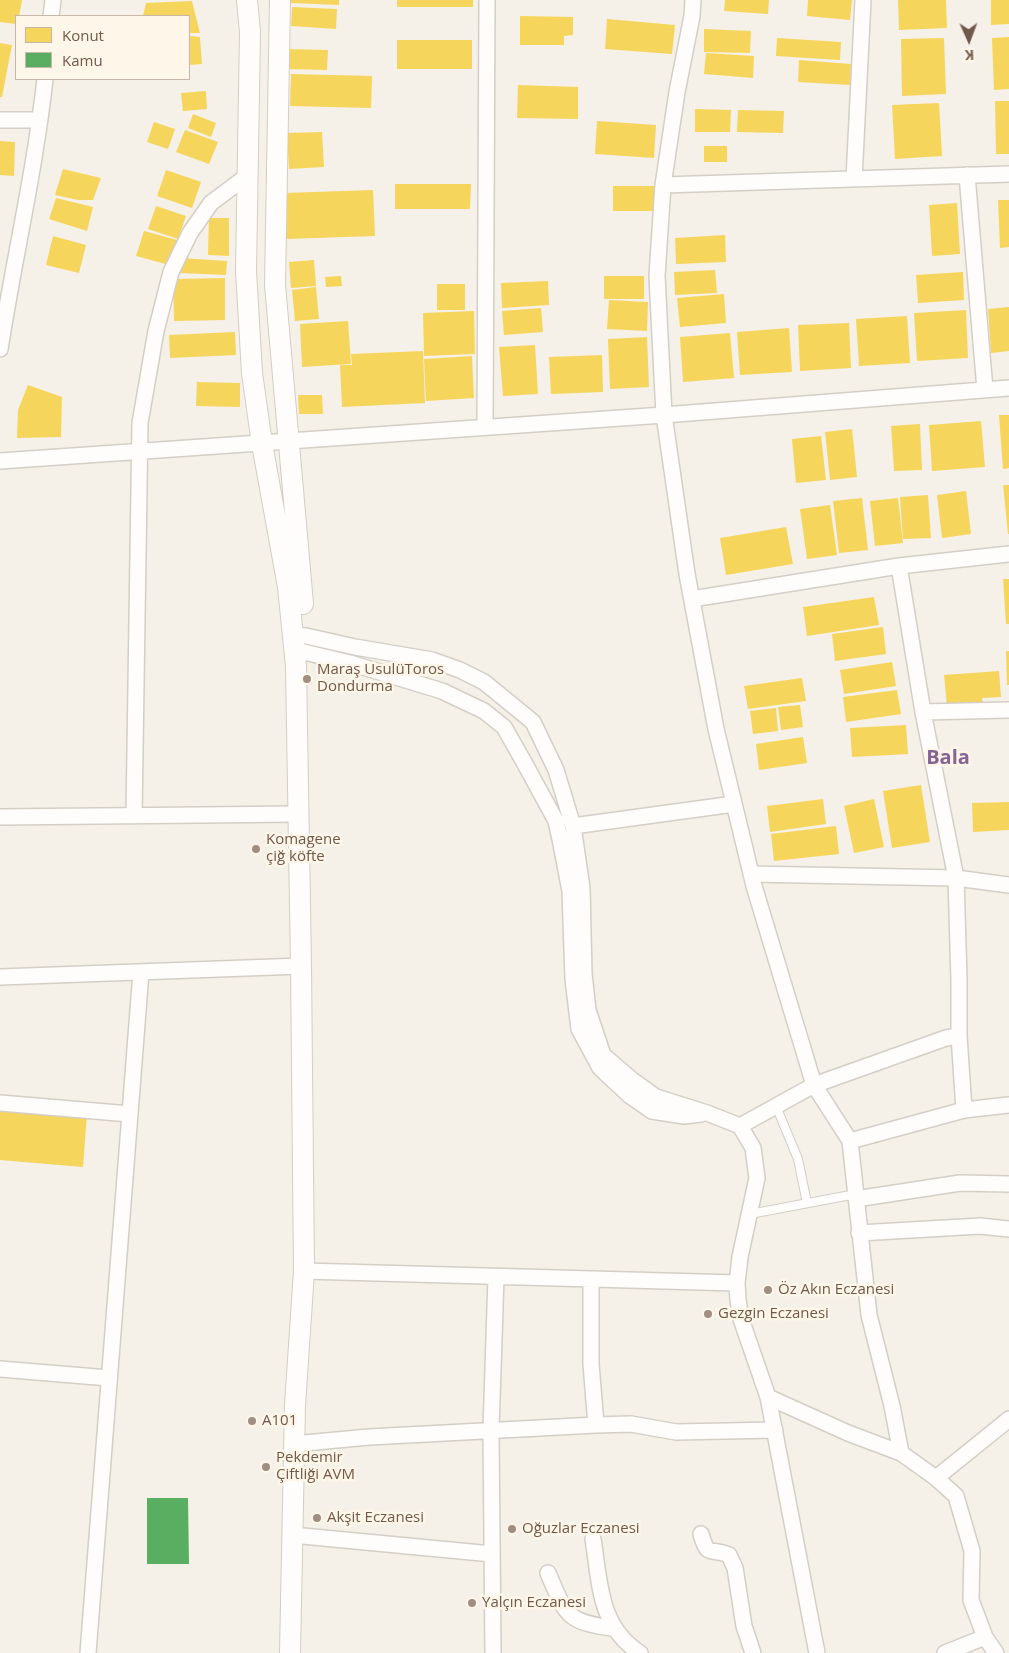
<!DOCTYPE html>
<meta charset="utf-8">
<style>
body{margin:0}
#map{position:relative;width:1009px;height:1653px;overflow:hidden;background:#f5f1e8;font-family:"Open Sans",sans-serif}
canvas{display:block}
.legend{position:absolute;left:15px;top:15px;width:175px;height:65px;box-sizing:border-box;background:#fef6e8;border:1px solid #c6b7a9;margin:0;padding:6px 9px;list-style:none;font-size:15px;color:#71594a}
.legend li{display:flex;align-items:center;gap:10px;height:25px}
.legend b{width:25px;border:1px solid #c6b7a9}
.north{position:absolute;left:944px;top:15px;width:50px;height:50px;-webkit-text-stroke:4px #fef6e8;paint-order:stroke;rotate:178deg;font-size:14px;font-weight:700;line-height:20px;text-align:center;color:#71594a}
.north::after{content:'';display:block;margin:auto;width:18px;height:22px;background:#71594a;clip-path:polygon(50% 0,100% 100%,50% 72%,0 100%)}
</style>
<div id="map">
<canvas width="1009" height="1653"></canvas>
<ul class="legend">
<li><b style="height:14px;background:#f6d55c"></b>Konut</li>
<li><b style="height:14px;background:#5aae61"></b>Kamu</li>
</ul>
<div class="north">K</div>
</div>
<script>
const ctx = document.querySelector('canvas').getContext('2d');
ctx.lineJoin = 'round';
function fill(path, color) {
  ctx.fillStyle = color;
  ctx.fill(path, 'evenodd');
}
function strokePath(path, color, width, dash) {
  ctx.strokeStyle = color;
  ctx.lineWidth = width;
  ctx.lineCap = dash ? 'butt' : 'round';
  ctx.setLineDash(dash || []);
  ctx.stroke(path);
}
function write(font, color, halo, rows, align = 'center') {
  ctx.font = font + ' "Open Sans",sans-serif';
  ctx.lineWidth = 5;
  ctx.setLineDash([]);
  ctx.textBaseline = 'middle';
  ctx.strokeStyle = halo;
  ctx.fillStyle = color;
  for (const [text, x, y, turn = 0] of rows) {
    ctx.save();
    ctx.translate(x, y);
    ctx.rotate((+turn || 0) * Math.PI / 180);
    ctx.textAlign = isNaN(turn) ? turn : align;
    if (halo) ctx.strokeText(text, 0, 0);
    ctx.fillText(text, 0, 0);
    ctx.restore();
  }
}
fill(new Path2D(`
 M 0,0 L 22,0 L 19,16 L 16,16 L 16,24 L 0,22 Z
 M 291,0 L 339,0 L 339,5 L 291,3 Z
 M 397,0 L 473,0 L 473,7 L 397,7 Z
 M 725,0 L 769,0 L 768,14 L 724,11 Z
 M 808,0 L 852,0 L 850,20 L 807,16 Z
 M 898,0 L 946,0 L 947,28 L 899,30 Z
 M 991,0 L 1009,0 L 1009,24 L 991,25 Z
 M 192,1 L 200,33 L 189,33 L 189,16 L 143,16 L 146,3 Z
 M 292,7 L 337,9 L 336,29 L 291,26 Z
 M 520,16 L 573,17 L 573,35 L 564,36 L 564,45 L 520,45 Z
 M 607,19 L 675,25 L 672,54 L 605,49 Z
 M 704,29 L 751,31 L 750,53 L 704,52 Z
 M 189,36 L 200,37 L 202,64 L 189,65 Z
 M 1009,37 L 1009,89 L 994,90 L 992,38 Z
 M 777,38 L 841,42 L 840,60 L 776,56 Z
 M 944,38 L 946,94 L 902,96 L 901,39 Z
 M 397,40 L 472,40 L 472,69 L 397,69 Z
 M 0,43 L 12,45 L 2,97 L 0,97 Z
 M 288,49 L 328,50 L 327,70 L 288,69 Z
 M 706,53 L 754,56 L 753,78 L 704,74 Z
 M 799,60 L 851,64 L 850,85 L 798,82 Z
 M 291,74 L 372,76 L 371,108 L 290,106 Z
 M 518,85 L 578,87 L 578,119 L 517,118 Z
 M 206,91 L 207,109 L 183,111 L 181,93 Z
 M 995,101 L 1009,101 L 1009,154 L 996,154 Z
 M 939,103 L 942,156 L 895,159 L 892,105 Z
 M 695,109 L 731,110 L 730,132 L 695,132 Z
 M 738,110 L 784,111 L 783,133 L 737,132 Z
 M 193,114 L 216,123 L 211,137 L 188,128 Z
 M 597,121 L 656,125 L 654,158 L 595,154 Z
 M 154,122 L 175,129 L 168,149 L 147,142 Z
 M 185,130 L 218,142 L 209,164 L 176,152 Z
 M 322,132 L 324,167 L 289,169 L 287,133 Z
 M 0,141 L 15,142 L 14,176 L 0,175 Z
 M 704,146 L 727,146 L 727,162 L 704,162 Z
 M 63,169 L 101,178 L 93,200 L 78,200 L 55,195 Z
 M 166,170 L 201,182 L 192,208 L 157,196 Z
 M 395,184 L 471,184 L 470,209 L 395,209 Z
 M 613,186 L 654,186 L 654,211 L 613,211 Z
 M 373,190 L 375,236 L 286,239 L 284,193 Z
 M 56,198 L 93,207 L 87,231 L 49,219 Z
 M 998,200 L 1009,200 L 1009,247 L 1000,248 Z
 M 957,203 L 960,254 L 932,256 L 929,205 Z
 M 156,206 L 186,216 L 178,239 L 148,229 Z
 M 209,218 L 229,218 L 229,256 L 208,255 Z
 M 144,231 L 177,240 L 169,265 L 136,256 Z
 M 725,235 L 726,262 L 676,264 L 675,238 Z
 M 53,236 L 86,245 L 79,273 L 46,265 Z
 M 180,258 L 227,261 L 226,275 L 179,273 Z
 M 314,260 L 316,286 L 291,288 L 289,262 Z
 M 715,270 L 717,293 L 675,295 L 674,272 Z
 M 963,272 L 964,300 L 918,303 L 916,275 Z
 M 341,276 L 342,286 L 326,287 L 325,277 Z
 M 604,276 L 644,276 L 644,299 L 604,299 Z
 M 225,278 L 225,320 L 174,321 L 173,279 Z
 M 548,281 L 549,305 L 502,308 L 501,283 Z
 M 437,284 L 465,284 L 465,310 L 437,310 Z
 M 316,287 L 319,319 L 295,321 L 292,290 Z
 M 724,294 L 726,323 L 680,327 L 677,298 Z
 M 609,300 L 648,302 L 647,331 L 607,329 Z
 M 1009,307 L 1009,351 L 991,353 L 988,309 Z
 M 541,308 L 543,332 L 504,335 L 502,311 Z
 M 966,310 L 968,358 L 917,361 L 914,313 Z
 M 474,311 L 475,354 L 424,356 L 423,313 Z
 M 907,316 L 910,363 L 859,366 L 856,319 Z
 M 348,321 L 351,364 L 302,367 L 300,324 Z
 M 849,323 L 851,368 L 800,371 L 798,325 Z
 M 789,328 L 792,372 L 740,375 L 737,332 Z
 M 235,332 L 236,355 L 170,358 L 169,335 Z
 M 730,333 L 734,378 L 683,382 L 680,337 Z
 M 647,337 L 649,387 L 610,389 L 608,339 Z
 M 535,345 L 538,394 L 503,396 L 499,347 Z
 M 423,351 L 425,403 L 342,407 L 340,365 L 352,365 L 351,354 Z
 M 602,355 L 603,392 L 551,394 L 549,357 Z
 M 472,356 L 474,398 L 426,401 L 424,359 Z
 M 197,382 L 240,383 L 240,407 L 196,406 Z
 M 28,385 L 62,397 L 61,437 L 17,438 L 18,410 Z
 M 298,395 L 322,395 L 323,414 L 299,414 Z
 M 999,415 L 1009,415 L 1009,468 L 1003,469 Z
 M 981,421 L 985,467 L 932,471 L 929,425 Z
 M 920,424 L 922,470 L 894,471 L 891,426 Z
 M 852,429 L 857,477 L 830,480 L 825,432 Z
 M 821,436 L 826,480 L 796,483 L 792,439 Z
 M 1003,485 L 1009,485 L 1009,534 L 1008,534 Z
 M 966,491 L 971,534 L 942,538 L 937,495 Z
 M 928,495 L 931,538 L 903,539 L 900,497 Z
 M 862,498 L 868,550 L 839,553 L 833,501 Z
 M 898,498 L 903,543 L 875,546 L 870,501 Z
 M 830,505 L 837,555 L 807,559 L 800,509 Z
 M 786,527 L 793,564 L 726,575 L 720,538 Z
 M 1003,579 L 1009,579 L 1009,624 L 1006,624 Z
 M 874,597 L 879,625 L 807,636 L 803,607 Z
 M 883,627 L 886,654 L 835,661 L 832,634 Z
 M 1006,651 L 1009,651 L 1009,685 L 1007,685 Z
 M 892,662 L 896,686 L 844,694 L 840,670 Z
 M 999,671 L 1001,697 L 982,698 L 983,703 L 947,706 L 944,675 Z
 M 802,678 L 806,701 L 748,709 L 744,686 Z
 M 897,690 L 901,714 L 846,722 L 843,697 Z
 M 800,705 L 803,727 L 781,730 L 778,707 Z
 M 776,708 L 778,731 L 753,734 L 750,711 Z
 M 906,725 L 908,754 L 852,757 L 850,728 Z
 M 803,737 L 807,763 L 759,770 L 756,744 Z
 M 921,785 L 930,842 L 892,848 L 883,791 Z
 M 823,799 L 826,824 L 770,832 L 767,806 Z
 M 874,799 L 884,847 L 854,853 L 844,806 Z
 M 1009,802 L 1009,830 L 973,832 L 972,803 Z
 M 836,826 L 839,854 L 774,861 L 771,834 Z
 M 0,1107 L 87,1114 L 83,1167 L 0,1160 Z`), '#f6d55c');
fill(new Path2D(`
 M 147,1498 L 188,1498 L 189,1564 L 147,1564 Z`), '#5aae61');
const lane = new Path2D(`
 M 776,1106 L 798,1159 L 807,1203
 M 750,1214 L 856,1194`);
const street = new Path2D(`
 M 693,0 L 692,16 L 677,92 L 663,185 L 657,276 L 664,415 L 687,574 L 716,729 L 754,886 L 814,1085 L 850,1141 L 869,1315 L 892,1406 L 901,1453
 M 51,16 L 53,0
 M 0,120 L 40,120
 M 967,175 L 985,390
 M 854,179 L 863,0
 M 663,185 L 1009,174
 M 0,349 C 14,259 35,170 45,79
 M 485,427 L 487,0
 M 0,461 L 664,415 L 1009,388
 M 899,566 L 923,712 L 956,878 L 959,980 L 959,1036 L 964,1110
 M 692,599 L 899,566 L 1009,554
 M 293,635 L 306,636 L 355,647 L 432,660 L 460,670 L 484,682 L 533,722 L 556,770 L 573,826 L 582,888 L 584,974 L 588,1010 L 603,1055 L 631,1079 L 656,1097 L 707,1113 L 740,1126 L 753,1148 L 757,1178 L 740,1257 L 737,1283 L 738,1300 L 741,1319 L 768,1397 L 817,1653
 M 294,651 L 304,652 L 350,663 L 442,691 L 484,711 L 504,727 L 525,764 L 556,821 L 560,839 L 570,891 L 573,979 L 579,1029 L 600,1068 L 629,1095 L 652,1111 L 684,1116 L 701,1114
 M 923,712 L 1009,710
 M 134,816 L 140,423 L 156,331 L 171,272 L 190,233 L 211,203 L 247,176
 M 0,817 L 298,814
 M 573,826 L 734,804
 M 751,874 L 956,878 L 1009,885
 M 0,977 L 301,966
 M 0,1103 L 130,1114
 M 740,1126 L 814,1085 L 946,1038 L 959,1036
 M 850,1141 L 964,1110 L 1009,1105
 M 856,1199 L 960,1183 L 1009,1184
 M 859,1233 L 980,1226 L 1009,1229
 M 304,1271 L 737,1283
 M 591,1279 L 591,1364 L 596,1425
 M 0,1369 L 109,1378
 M 768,1397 L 848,1433 L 901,1453 L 936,1478 L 956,1496 L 972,1551 L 971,1600 L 985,1637 L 996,1653
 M 294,1444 L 369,1437 L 596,1425 L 631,1424 L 676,1432 L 775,1430
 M 936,1478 L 1009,1419
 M 701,1534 C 708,1559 710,1547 729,1555 L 735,1568 L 744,1626 L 753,1653
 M 292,1535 L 492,1554
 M 593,1539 C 600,1583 599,1627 640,1653
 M 548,1573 C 566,1615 566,1622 613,1628
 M 88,1653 L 141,972
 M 493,1653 L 491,1430 L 496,1277
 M 945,1653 L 985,1637`);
const secondary = new Path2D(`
 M 247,0 L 250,32 L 246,271 L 252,373 L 262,444 L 288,587 L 296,666 L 301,966 L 304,1271 L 295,1405 L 290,1653
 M 280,0 L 275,285 L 303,604`);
strokePath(lane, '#d4cec6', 10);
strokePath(street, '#d4cec6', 18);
strokePath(secondary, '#d4cdc4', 22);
strokePath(lane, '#fefdfc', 8);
strokePath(street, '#fefdfc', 15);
strokePath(secondary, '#fefdfc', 20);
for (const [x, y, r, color] of [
 [307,679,5,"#9f8e81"],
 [256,849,5,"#9f8e81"],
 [768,1290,5,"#9f8e81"],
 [708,1314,5,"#9f8e81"],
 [252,1421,5,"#9f8e81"],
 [266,1467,5,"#9f8e81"],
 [317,1518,5,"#9f8e81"],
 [512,1529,5,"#9f8e81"],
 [472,1603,5,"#9f8e81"]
]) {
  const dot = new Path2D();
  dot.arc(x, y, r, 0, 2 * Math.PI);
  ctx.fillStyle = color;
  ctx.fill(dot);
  strokePath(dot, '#fef6e8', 2);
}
write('15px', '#71594a', '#fef6e8', [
 ["Maraş UsulüToros",317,670],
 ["Dondurma",317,687],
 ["Komagene",266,840],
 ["çiğ köfte",266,857],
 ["Öz Akın Eczanesi",778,1290],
 ["Gezgin Eczanesi",718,1314],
 ["A101",262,1421],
 ["Pekdemir",276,1458],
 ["Çiftliği AVM",276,1475],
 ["Akşit Eczanesi",327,1518],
 ["Oğuzlar Eczanesi",522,1529],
 ["Yalçın Eczanesi",482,1603]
], 'left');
write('bold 20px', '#866594', '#fef6e8', [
 ["Bala",948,758]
]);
</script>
